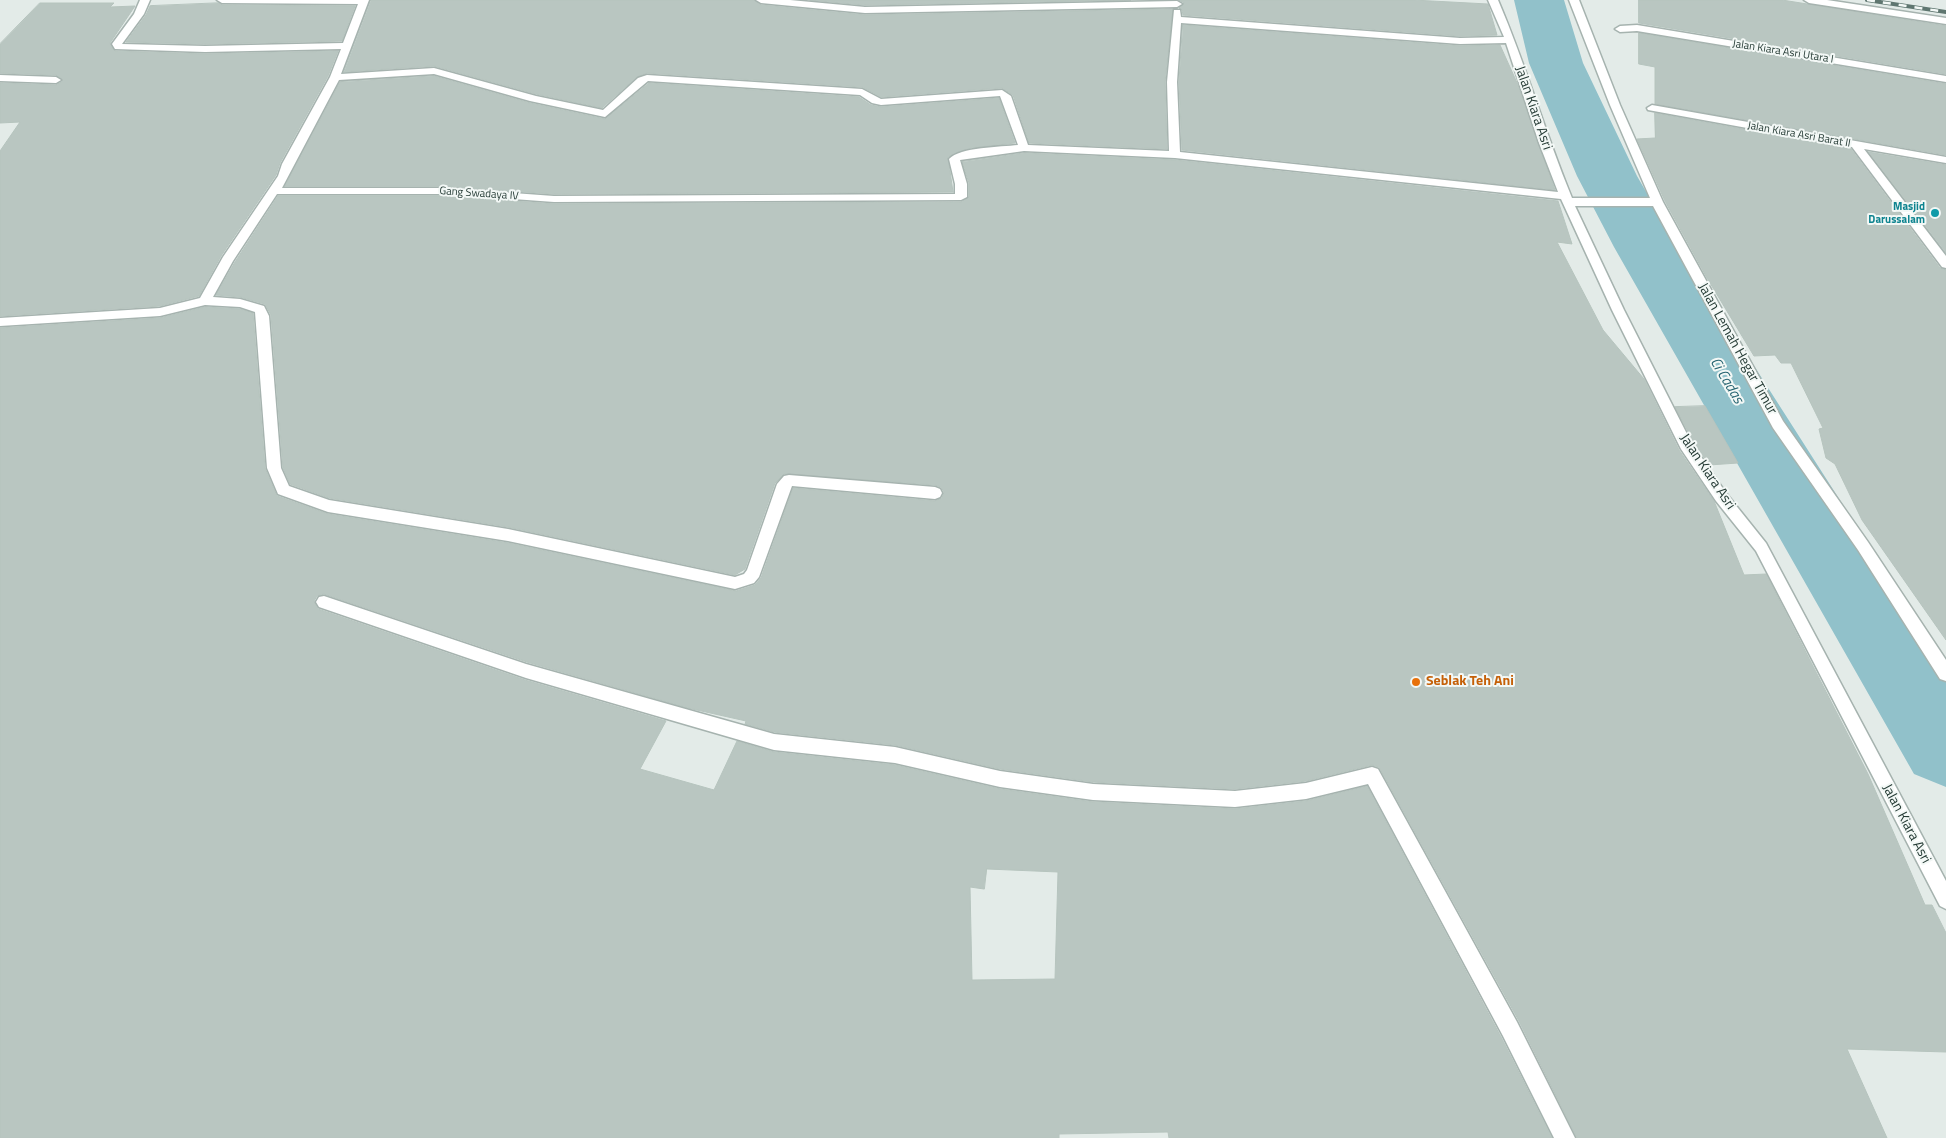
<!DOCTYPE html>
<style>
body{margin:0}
canvas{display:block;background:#e3ebe8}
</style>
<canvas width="1946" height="1138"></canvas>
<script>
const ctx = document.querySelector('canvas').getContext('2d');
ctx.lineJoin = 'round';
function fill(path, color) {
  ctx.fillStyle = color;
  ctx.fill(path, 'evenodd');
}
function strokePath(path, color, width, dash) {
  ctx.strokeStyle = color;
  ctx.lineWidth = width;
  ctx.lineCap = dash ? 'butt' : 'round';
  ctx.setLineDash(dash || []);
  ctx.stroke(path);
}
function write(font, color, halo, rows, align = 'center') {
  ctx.font = font + ' "Titillium Web",sans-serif';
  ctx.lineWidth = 4;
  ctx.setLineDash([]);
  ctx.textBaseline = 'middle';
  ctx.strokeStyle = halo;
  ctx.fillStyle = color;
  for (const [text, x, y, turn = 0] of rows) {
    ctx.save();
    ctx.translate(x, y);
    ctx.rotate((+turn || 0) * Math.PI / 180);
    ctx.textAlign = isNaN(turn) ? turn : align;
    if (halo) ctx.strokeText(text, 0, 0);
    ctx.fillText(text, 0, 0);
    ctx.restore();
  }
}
fill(new Path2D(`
 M 1514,0 L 1564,0 L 1583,63 L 1637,176 L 1678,247 L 1946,666 L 1946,787 L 1914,774 L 1614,247 L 1577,176 L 1529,63 Z`), '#91c1ca');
const building = new Path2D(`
 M 371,0 L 754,0 L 761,5 L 865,15 L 1173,9 L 1165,82 L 1167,149 L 1029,143 L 1013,95 L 1002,88 L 881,97 L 862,87 L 647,73 L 637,77 L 602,108 L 536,94 L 434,66 L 344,72 Z
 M 810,0 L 1131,0 L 865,5 Z
 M 1179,0 L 1413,0 L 1488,4 L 1497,35 L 1460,36 L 1183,15 L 1182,10 L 1179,8 L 1184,3 Z
 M 1639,0 L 1782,0 L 1946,26 L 1946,74 L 1639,23 Z
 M 40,3 L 114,3 L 110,7 L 135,6 L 110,43 L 115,51 L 205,54 L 338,51 L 328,76 L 280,163 L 276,175 L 221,256 L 199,296 L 160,306 L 0,316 L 0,151 L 20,122 L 0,123 L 0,83 L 56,85 L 63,81 L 56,75 L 0,73 L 0,44 Z
 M 219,3 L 222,5 L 355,6 L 342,41 L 205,44 L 126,42 L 146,15 L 150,6 Z
 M 1183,25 L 1460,46 L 1500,45 L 1518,85 L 1555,190 L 1182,150 L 1179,82 Z
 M 1639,33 L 1946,84 L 1946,155 L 1655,104 L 1655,67 L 1639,64 Z
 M 434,76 L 530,103 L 605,119 L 649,83 L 859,97 L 871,105 L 881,107 L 999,98 L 1015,143 L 971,148 L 948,157 L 953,192 L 554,194 L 445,186 L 285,186 L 340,82 Z
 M 1655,113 L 1851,149 L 1940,268 L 1946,270 L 1946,640 L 1862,520 L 1835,464 L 1826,458 L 1819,429 L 1823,428 L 1791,363 L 1781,363 L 1775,355 L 1754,356 L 1707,278 L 1665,201 L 1637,139 L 1655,138 Z
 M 1868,152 L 1946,165 L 1946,253 Z
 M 1024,153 L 1175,160 L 1558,201 L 1572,244 L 1557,242 L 1603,330 L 1644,379 L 1679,450 L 1714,501 L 1744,575 L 1766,574 L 1868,774 L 1925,905 L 1932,905 L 1946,933 L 1946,1052 L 1847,1049 L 1887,1138 L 1577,1138 L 1519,1021 L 1379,767 L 1372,765 L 1306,781 L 1235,789 L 1093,782 L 1000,769 L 895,745 L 774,732 L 745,724 L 746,721 L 688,708 L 527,662 L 324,594 L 317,596 L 314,601 L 318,609 L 525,680 L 666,721 L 640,769 L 714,790 L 737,741 L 774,752 L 895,765 L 1000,789 L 1093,802 L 1235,809 L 1306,801 L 1367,786 L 1501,1037 L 1552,1138 L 1169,1138 L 1168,1132 L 1059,1134 L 1059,1138 L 0,1138 L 0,328 L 160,318 L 205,307 L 240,309 L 253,313 L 265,468 L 277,496 L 328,514 L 508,543 L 736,591 L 755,585 L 761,578 L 793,488 L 935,501 L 942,498 L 944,492 L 941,487 L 935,485 L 784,474 L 775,483 L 745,569 L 735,575 L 508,527 L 329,498 L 290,484 L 283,468 L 271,315 L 265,304 L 240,297 L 216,295 L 235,262 L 278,196 L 445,196 L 554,204 L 961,202 L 969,197 L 969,183 L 962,162 ZM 987,869 L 1058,872 L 1055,979 L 972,980 L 970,887 L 984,889 Z
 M 1705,406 L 1738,463 L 1709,465 L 1693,441 L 1675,407 Z`);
fill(building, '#b9c6c1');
strokePath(building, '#b6c4be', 1);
const minor = new Path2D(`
 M 140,0 L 150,0 L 144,14 L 122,44 L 205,46 L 343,43 L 358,4 L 222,3 L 217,0 L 369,0 L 341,74 L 434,68 L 536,96 L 603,110 L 638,78 L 647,75 L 862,89 L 881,99 L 1002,90 L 1011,96 L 1028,145 L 1169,151 L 1167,82 L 1174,10 L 1180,10 L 1181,17 L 1460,38 L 1504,37 L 1488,0 L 1498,0 C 1526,65 1545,133 1572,198 L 1650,198 L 1610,105 L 1569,0 L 1579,0 L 1620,105 L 1663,202 L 1783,421 L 1868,542 L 1946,660 L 1946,681 L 1940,679 L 1858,550 L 1773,428 L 1653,206 L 1575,206 L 1624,310 L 1691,442 L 1726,493 L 1766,543 L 1946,881 L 1946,909 L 1940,906 L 1756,551 L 1716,501 L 1681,449 L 1612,310 L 1561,199 L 1175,158 L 1024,151 L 960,160 L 967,184 L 967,197 L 961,200 L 554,202 L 445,194 L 277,194 L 233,261 L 213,297 L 240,299 L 264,306 L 269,316 L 281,468 L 289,486 L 329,500 L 508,529 L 735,577 L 744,574 L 747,570 L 777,484 L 784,476 L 789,475 L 935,487 L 940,489 L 942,493 L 940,497 L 935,499 L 792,486 L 759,577 L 754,583 L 735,589 L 508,541 L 328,512 L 278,494 L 267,468 L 255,312 L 240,307 L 205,305 L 160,316 L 0,326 L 0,318 L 160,308 L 200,298 L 223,257 L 278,176 L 282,164 L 330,77 L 341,49 L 205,52 L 115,49 L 112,44 L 134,14 ZM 1181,23 L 1460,44 L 1506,43 L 1539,143 L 1558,192 L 1180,152 L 1177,82 ZM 434,74 L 530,101 L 605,117 L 648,81 L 860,95 L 872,103 L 881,105 L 1000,96 L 1018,145 C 1001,147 960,147 949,159 L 955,184 L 955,194 L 554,196 L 445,188 L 282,188 L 339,80 Z
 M 756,0 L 790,0 L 865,7 L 1177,1 L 1182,4 L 1177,7 L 865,13 L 761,3 Z
 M 1804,0 L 1827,0 L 1946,18 L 1946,24 L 1809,3 Z
 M 1637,25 L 1946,76 L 1946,82 L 1637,31 L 1620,32 L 1615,29 L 1620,26 Z
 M 0,75 L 56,77 L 61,80 L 56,83 L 0,81 Z
 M 1652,105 L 1946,157 L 1946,163 L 1864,149 L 1946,256 L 1946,268 L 1942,267 L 1852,147 L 1648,110 L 1647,108 Z
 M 324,596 L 526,664 L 774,734 L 895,747 L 1000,771 L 1093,784 L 1235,791 L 1306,783 L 1372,767 L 1378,769 L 1517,1022 L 1575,1138 L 1554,1138 L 1503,1036 L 1368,784 L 1306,799 L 1235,807 L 1093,800 L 1000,787 L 895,763 L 774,750 L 526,678 L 319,607 L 316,602 L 319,597 Z`);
strokePath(minor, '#a6b3af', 3);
fill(minor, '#fff');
const rail = new Path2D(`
 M 1867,0 L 1946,12`);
strokePath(rail, '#5f7670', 4);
strokePath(rail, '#f3f8f6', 2.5, [8]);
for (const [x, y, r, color] of [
 [1935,213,5,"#0f9aa8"],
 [1416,682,5,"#e8710a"]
]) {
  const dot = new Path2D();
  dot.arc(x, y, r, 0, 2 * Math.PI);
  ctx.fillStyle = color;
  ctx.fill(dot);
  strokePath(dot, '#f3f8f6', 2);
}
write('11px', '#253b35', '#f3f8f6', [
 ["Jalan Kiara Asri Utara I",1783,52,9],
 ["Jalan Kiara Asri Barat II",1799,135,10],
 ["Gang Swadaya IV",479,194,4]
]);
write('bold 11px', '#0d838f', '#f3f8f6', [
 ["Masjid",1925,207],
 ["Darussalam",1925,220]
], 'right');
write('14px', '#253b35', '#f3f8f6', [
 ["Jalan Kiara Asri",1533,108,71],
 ["Jalan Lemah Hegar Timur",1737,349,61],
 ["Jalan Kiara Asri",1707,472,56],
 ["Jalan Kiara Asri",1906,824,62]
]);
write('bold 14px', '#c56008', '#f3f8f6', [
 ["Seblak Teh Ani",1426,682]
], 'left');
write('italic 15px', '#256370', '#f3f8f6', [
 ["Ci Cadas",1726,381,59]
]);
</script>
